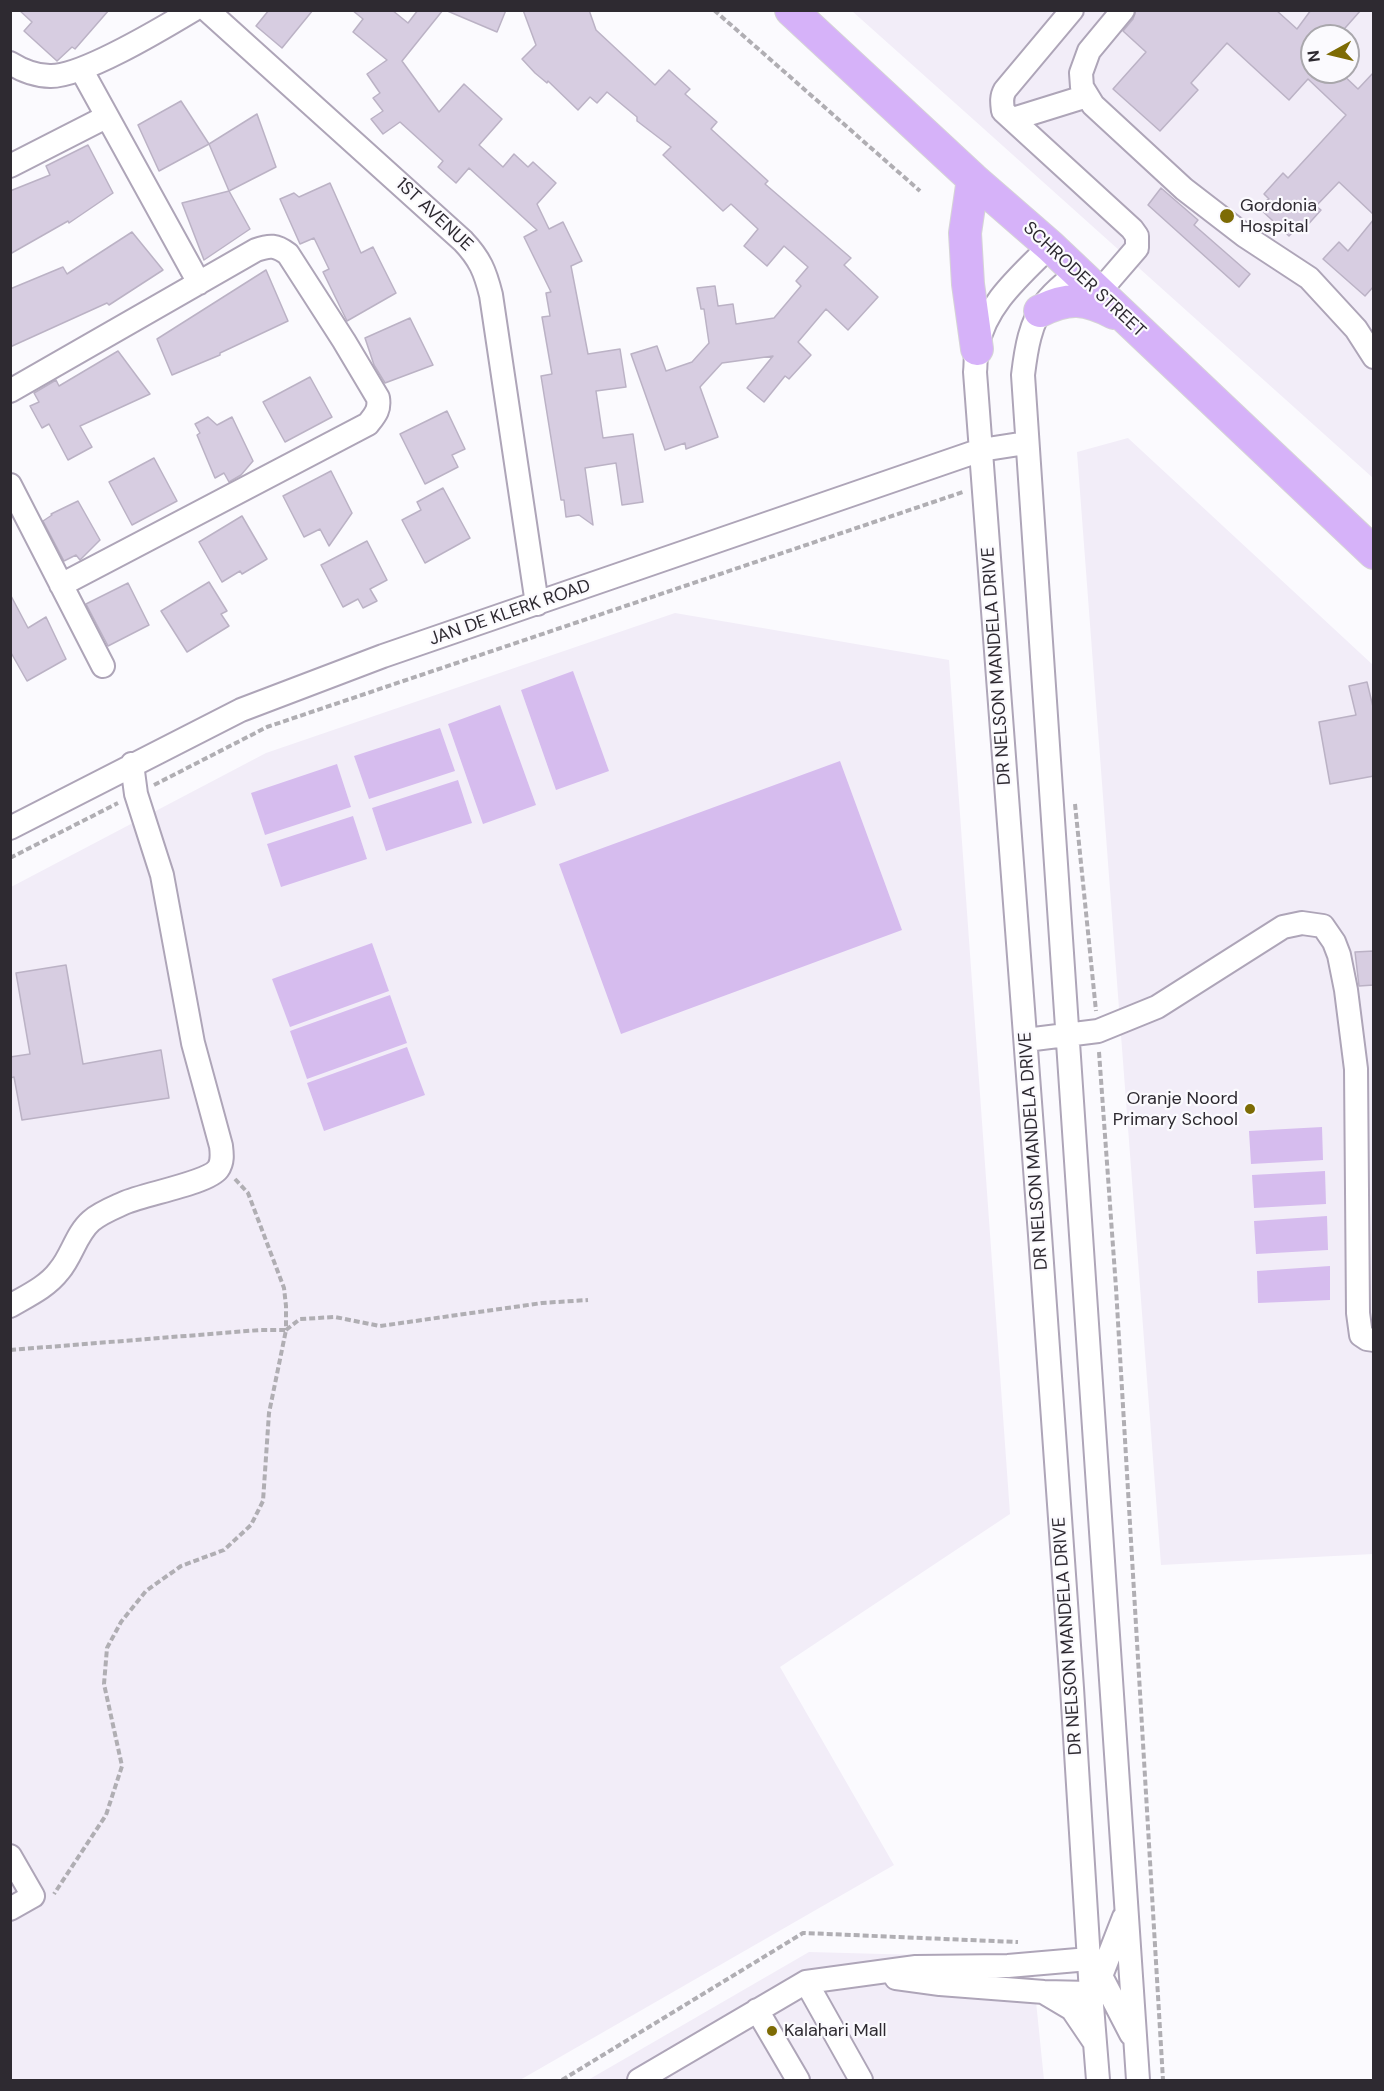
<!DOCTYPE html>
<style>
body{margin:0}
#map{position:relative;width:1384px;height:2091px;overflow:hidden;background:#fbfafe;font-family:"DM Sans",sans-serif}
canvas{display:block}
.frame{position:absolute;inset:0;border:12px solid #2e2a31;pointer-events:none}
.north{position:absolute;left:1300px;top:24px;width:60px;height:60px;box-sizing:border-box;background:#fbfafe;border:2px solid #a9a7ac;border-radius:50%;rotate:262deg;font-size:16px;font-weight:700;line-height:24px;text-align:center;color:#2e2a31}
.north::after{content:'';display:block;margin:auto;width:21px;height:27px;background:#7d6b04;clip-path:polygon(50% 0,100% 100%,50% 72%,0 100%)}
</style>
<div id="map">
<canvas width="1384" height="2091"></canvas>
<div class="frame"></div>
<div class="north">N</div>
</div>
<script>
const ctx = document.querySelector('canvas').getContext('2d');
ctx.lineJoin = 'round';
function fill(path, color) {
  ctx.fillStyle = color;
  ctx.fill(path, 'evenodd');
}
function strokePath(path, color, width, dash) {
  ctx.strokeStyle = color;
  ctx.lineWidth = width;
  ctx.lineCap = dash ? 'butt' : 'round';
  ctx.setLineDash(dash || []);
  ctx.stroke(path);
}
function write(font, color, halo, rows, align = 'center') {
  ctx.font = font + ' "DM Sans",sans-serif';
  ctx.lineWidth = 4.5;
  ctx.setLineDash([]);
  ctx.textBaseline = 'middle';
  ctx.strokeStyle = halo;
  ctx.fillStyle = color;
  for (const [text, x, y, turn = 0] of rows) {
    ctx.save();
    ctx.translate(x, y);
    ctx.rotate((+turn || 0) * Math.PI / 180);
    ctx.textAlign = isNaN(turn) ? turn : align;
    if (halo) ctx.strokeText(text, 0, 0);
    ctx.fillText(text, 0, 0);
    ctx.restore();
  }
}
fill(new Path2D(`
 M 852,11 L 1373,11 L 1373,478 L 974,120 ZM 1312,36 L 1348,36 L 1348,72 L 1312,72 Z
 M 1128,438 L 1373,665 L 1373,1554 L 1161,1565 L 1077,452 Z
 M 675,613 L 949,660 L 1010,1514 L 780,1667 L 894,1865 L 520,2080 L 11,2080 L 11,887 L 266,753 Z
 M 809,1952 L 920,1955 L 1032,1962 L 1044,2080 L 588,2080 Z`), '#f2edf8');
fill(new Path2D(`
 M 573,671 L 609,771 L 556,790 L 521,690 Z
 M 500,705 L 536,805 L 483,824 L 448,724 Z
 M 440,728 L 455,771 L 369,799 L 354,756 Z
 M 840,761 L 902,930 L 621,1034 L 559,864 Z
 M 337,764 L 351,807 L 265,835 L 251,793 Z
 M 458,780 L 472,823 L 386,851 L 372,808 Z
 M 353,816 L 367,859 L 281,887 L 267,844 Z
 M 372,943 L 389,991 L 290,1027 L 272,979 Z
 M 390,995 L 407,1043 L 307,1079 L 290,1031 Z
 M 407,1047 L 425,1095 L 324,1131 L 307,1083 Z
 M 1322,1127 L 1323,1160 L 1251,1164 L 1249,1131 Z
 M 1325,1171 L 1326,1204 L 1254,1208 L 1252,1175 Z
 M 1327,1216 L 1328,1250 L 1256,1254 L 1254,1221 Z
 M 1330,1266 L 1330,1300 L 1258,1303 L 1257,1271 Z`), '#d6bcee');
const building = new Path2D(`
 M 19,10 L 109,10 L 75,49 L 72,47 L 57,61 L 24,31 L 32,22 Z
 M 269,10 L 313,10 L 282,48 L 256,26 Z
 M 352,10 L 392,10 L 408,23 L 418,10 L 443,10 L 402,61 L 439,112 L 464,84 L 502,119 L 479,145 L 503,167 L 514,154 L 528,167 L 533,162 L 556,183 L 537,204 L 549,229 L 563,222 L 582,261 L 571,266 L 588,354 L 620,349 L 626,387 L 596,391 L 603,438 L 633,434 L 643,502 L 622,505 L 616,463 L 585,468 L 593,525 L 579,515 L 566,517 L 564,500 L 561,500 L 541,376 L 552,374 L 542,317 L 550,316 L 546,293 L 551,292 L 524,237 L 537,230 L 469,168 L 456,183 L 438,167 L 443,161 L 400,122 L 383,134 L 371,119 L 383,111 L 373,98 L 380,93 L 367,74 L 387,60 L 353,32 L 363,19 Z
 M 445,10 L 506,10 L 497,32 Z
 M 523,10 L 589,10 L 596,30 L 655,85 L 669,70 L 690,89 L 685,94 L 717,122 L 711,129 L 768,181 L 765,184 L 851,258 L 844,265 L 878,297 L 848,330 L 826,309 L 798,342 L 811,355 L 789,379 L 785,376 L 764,402 L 747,388 L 773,356 L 722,363 L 700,387 L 718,437 L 686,449 L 685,443 L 665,450 L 631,354 L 657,346 L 666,371 L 692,362 L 709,343 L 704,309 L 701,309 L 697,288 L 715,286 L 718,306 L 733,304 L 736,324 L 774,318 L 801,286 L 796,281 L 808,267 L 784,246 L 767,266 L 744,246 L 758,229 L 731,204 L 723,211 L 663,155 L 671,147 L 637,121 L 637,117 L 607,92 L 597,103 L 590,97 L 578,110 L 548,81 L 547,83 L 535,73 L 522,59 L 536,45 Z
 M 1136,10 L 1276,10 L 1297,29 L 1311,10 L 1361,10 L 1338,36 L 1312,36 L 1312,72 L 1340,72 L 1358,89 L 1374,72 L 1374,215 L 1339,182 L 1316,206 L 1321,210 L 1304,229 L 1300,225 L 1289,236 L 1257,206 L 1269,199 L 1264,194 L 1283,173 L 1288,178 L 1346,115 L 1308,79 L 1289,100 L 1227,43 L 1191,83 L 1198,90 L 1160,131 L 1113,89 L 1146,52 L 1123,31 L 1133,19 Z
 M 181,101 L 209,144 L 159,171 L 138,125 Z
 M 257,114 L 276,167 L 229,191 L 209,144 Z
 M 88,145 L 113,193 L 69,223 L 68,221 L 10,254 L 10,191 L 50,175 L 46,166 Z
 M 330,183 L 361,253 L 373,247 L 396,293 L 347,321 L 323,272 L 329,269 L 314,238 L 300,244 L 280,199 L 294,193 L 299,197 Z
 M 1161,188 L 1198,220 L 1194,225 L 1250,274 L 1239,287 L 1148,205 Z
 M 229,191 L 250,229 L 204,260 L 182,203 Z
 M 1374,219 L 1374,286 L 1365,296 L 1323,259 L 1339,242 L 1348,251 Z
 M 132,232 L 163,270 L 109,305 L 107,303 L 10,347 L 10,289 L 63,267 L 67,274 Z
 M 266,270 L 288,321 L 220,353 L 220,355 L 172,375 L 157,339 Z
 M 410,318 L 433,365 L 385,383 L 374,365 L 365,338 Z
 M 118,351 L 150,394 L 80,426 L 92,447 L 68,460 L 49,424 L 42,428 L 30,406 L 39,402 L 34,393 L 56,380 L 59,386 Z
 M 310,377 L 332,417 L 285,442 L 263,402 Z
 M 447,411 L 465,449 L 452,455 L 458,467 L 425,484 L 400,434 Z
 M 208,417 L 217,425 L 232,417 L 253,461 L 241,475 L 229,482 L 224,473 L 215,478 L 197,435 L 200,433 L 195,424 Z
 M 154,458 L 177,501 L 132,525 L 109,482 Z
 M 331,471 L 352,513 L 329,546 L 320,529 L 304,537 L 283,496 Z
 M 443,488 L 470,538 L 425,563 L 402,520 L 421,510 L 417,502 Z
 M 78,501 L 100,540 L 80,560 L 76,555 L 64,561 L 43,521 L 52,515 L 51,514 Z
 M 242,516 L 267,559 L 242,574 L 240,571 L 222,582 L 199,542 Z
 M 367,541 L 387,580 L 370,589 L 377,601 L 363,608 L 358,599 L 343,607 L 321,565 Z
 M 209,582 L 227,611 L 221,614 L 229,626 L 187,652 L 161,611 Z
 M 128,583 L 149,625 L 108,646 L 86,604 Z
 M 10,594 L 28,628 L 46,617 L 66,659 L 27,681 L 10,651 Z
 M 1367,682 L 1374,711 L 1374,776 L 1330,784 L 1319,722 L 1356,715 L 1349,686 Z
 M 1374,951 L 1374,985 L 1359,986 L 1355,952 Z
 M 66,965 L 83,1064 L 161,1050 L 169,1098 L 22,1120 L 14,1077 L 10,1078 L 10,1057 L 30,1054 L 16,973 Z`);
fill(building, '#d7cde1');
strokePath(building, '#bbb2c5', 1.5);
const minor = new Path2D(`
 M 207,10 L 463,241 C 480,259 485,271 491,295 L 537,604
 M 1072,10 L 1005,90 C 1001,97 1002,103 1003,111 L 1132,229 L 1137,236 L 1137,248 L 1099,292
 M 1123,10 L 1089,51 L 1081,73 L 1082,87 L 1093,105 L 1184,189 L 1245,236 L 1309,278 L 1356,329 L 1374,357
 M 10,63 C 23,71 35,76 50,76 C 82,77 163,28 193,10
 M 81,69 L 199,283
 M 1013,119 L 1087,96
 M 10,166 L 106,117
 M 1050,246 C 1020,276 985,305 977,348 C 975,356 976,364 975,372 L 1040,1235 L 1072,1688 L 1091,1993 L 1098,2080
 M 1077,272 C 1067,282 1054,291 1046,302 C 1030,322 1026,350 1023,375 L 1138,2080
 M 10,391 L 256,250 C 270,245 276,245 288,254 L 344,341 L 378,398 C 380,410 375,415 368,424 L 61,585
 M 10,485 L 103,666
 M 10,828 L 241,710 L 383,656 L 981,450 L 1026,443
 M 1026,1040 L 1098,1031 L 1157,1007 L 1283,927 L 1302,923 L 1323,926 L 1334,942 L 1339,955 L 1346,990 L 1356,1069 L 1358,1313 L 1361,1335 L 1367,1339 L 1374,1340
 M 10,1306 C 27,1296 47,1287 59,1271 C 72,1256 76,1234 91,1221 C 100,1213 113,1208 124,1203 C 144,1194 208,1183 218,1169 C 223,1162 222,1154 221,1146 L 193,1043 L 162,875 L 136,794 L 132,764
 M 10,1856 L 33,1896 L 10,1909
 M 896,1978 L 940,1984 L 1044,1992 L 1091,1993 L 1101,1976 L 1124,1917
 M 806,1982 L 861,2080
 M 1045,1993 L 1072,2009 L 1093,2040
 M 757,2010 L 798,2080
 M 639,2080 L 806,1982 L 916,1967 L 1008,1966 L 1089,1959 L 1101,1976 L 1131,2034`);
const highway = new Path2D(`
 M 791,10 L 973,179 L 1050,246 L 1374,553
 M 973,179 L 965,233 L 968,284 L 977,349
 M 1040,311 C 1069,297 1085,298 1114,313`);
strokePath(minor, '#aea5b8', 26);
strokePath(highway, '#d5d4d6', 34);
strokePath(new Path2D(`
 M 714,10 L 920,191
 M 154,785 L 267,727 L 963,492 L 963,494
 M 1075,804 L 1096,1011
 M 10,858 L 118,803
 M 1099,1052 L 1116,1288 L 1163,2080
 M 235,1179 L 248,1193 L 284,1288 L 286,1306 L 286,1330
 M 286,1330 L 300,1319 L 335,1317 L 380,1326 L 542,1303 L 588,1300
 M 10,1350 L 260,1330 L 286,1330 L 269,1413 L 263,1501 L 251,1525 L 224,1550 L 181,1566 L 146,1591 L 121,1622 L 107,1648 L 104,1684 L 122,1766 L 106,1815 L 54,1894
 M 562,2080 L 803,1933 L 1018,1942`), '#b0aeb3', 4, [6, 3]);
strokePath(minor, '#fff', 22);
strokePath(highway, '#d6b2f9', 32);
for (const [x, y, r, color] of [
 [1227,216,8,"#7d6b04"],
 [1250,1109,6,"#7d6b04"],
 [772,2031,6,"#7d6b04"]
]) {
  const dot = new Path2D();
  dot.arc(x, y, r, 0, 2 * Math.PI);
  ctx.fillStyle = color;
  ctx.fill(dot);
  strokePath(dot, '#fbfafe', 2);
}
write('18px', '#2e2a31', '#fbfafe', [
 ["Gordonia",1240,206],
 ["Hospital",1240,227],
 ["Oranje Noord",1238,1099,"right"],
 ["Primary School",1238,1120,"right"],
 ["Kalahari Mall",784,2031]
], 'left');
write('18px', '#2e2a31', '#fbfafe', [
 ["1ST AVENUE",434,215,43],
 ["SCHRODER STREET",1084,280,43],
 ["JAN DE KLERK ROAD",510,613,-19],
 ["DR NELSON MANDELA DRIVE",997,666,-94],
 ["DR NELSON MANDELA DRIVE",1034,1151,-94],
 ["DR NELSON MANDELA DRIVE",1068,1636,-94]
]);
</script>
